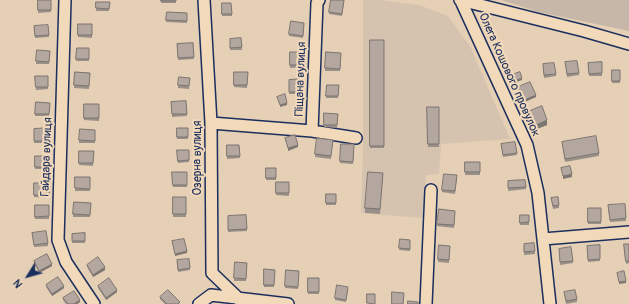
<!DOCTYPE html>
<meta charset="utf-8">
<style>
body{margin:0}
#map{position:relative;width:629px;height:304px;overflow:hidden;background:#e5cfb5;font-family:Pangolin,sans-serif}
canvas{display:block}
.north{position:absolute;left:8px;top:256px;width:40px;height:40px;-webkit-text-stroke:3px #f2d9ba;paint-order:stroke;rotate:233deg;font-size:11px;font-weight:700;line-height:16px;text-align:center;color:#1b2f5e}
.north::after{content:'';display:block;margin:auto;width:14px;height:18px;background:#1b2f5e;clip-path:polygon(50% 0,100% 100%,50% 72%,0 100%)}
</style>
<div id="map">
<canvas width="629" height="304"></canvas>
<div class="north">N</div>
</div>
<script>
const ctx = document.querySelector('canvas').getContext('2d');
ctx.lineJoin = 'round';
function fill(path, color) {
  ctx.fillStyle = color;
  ctx.fill(path, 'evenodd');
}
function strokePath(path, color, width, dash) {
  ctx.strokeStyle = color;
  ctx.lineWidth = width;
  ctx.lineCap = dash ? 'butt' : 'round';
  ctx.setLineDash(dash || []);
  ctx.stroke(path);
}
function write(font, color, halo, rows, align = 'center') {
  ctx.font = font + ' Pangolin,sans-serif';
  ctx.lineWidth = 4;
  ctx.setLineDash([]);
  ctx.textBaseline = 'middle';
  ctx.strokeStyle = halo;
  ctx.fillStyle = color;
  for (const [text, x, y, turn = 0] of rows) {
    ctx.save();
    ctx.translate(x, y);
    ctx.rotate((+turn || 0) * Math.PI / 180);
    ctx.textAlign = isNaN(turn) ? turn : align;
    if (halo) ctx.strokeText(text, 0, 0);
    ctx.fillText(text, 0, 0);
    ctx.restore();
  }
}
fill(new Path2D(`
 M 363,0 L 379,0 L 419,5 L 448,16 L 470,46 L 510,139 L 441,144 L 439,174 L 426,175 L 423,218 L 361,213 L 363,147 Z`), '#d6c3af');
fill(new Path2D(`
 M 501,0 L 629,0 L 629,31 L 539,12 Z`), '#c7b7a8');
const minor = new Path2D(`
 M 65,0 L 58,240 L 66,262 L 94,304
 M 204,0 L 211,123 L 212,273 L 237,297 L 242,304
 M 460,0 L 584,31 L 629,44
 M 461,1 L 527,145 L 538,193 L 550,304
 M 211,123 L 312,131 L 317,3 L 319,0
 M 312,131 L 356,138
 M 543,239 L 629,232
 M 199,304 L 211,295 L 288,304
 M 426,304 L 431,190`);
strokePath(minor, '#1b2f5e', 14);
strokePath(minor, '#f2d9ba', 11);
fill(new Path2D(`
 M 38,0 L 51,0 L 51,12 L 38,13 Z
 M 161,0 L 176,0 L 176,3 L 161,3 Z
 M 96,2 L 110,2 L 109,11 L 96,11 Z
 M 344,2 L 342,16 L 329,14 L 329,12 Z
 M 222,3 L 232,14 L 232,16 L 222,16 Z
 M 167,12 L 187,13 L 187,23 L 166,22 Z
 M 304,23 L 303,38 L 289,36 L 289,34 Z
 M 78,24 L 92,24 L 92,38 L 78,37 Z
 M 34,26 L 49,35 L 49,37 L 35,38 Z
 M 241,38 L 242,50 L 230,50 L 230,39 Z
 M 370,40 L 384,40 L 384,148 L 370,148 Z
 M 193,43 L 194,59 L 178,60 L 177,44 Z
 M 77,48 L 89,48 L 89,61 L 76,61 Z
 M 37,50 L 50,51 L 49,64 L 36,64 Z
 M 290,52 L 305,52 L 305,67 L 290,68 Z
 M 326,52 L 341,53 L 340,71 L 325,71 Z
 M 565,62 L 579,73 L 579,75 L 567,77 Z
 M 602,62 L 602,76 L 589,76 L 588,63 Z
 M 543,66 L 556,74 L 556,76 L 544,78 Z
 M 612,70 L 620,70 L 620,83 L 612,83 Z
 M 75,72 L 90,73 L 89,89 L 74,88 Z
 M 234,72 L 248,72 L 247,88 L 234,87 Z
 M 35,76 L 48,76 L 48,89 L 36,90 Z
 M 190,78 L 189,89 L 178,88 L 178,85 Z
 M 303,79 L 303,94 L 289,94 L 289,80 Z
 M 327,85 L 339,85 L 338,98 L 326,98 Z
 M 516,88 L 536,97 L 522,103 L 516,91 Z
 M 186,101 L 187,116 L 172,117 L 171,102 Z
 M 36,102 L 50,103 L 49,116 L 35,116 Z
 M 84,104 L 99,104 L 99,121 L 84,120 Z
 M 427,107 L 439,107 L 439,147 L 428,147 Z
 M 528,112 L 547,125 L 534,130 L 528,116 Z
 M 324,113 L 338,114 L 337,128 L 324,127 Z
 M 177,128 L 188,128 L 188,139 L 177,139 Z
 M 34,129 L 51,141 L 51,143 L 34,143 Z
 M 95,130 L 95,143 L 79,143 L 79,140 Z
 M 333,140 L 331,159 L 315,157 L 315,154 Z
 M 562,142 L 599,153 L 599,156 L 565,162 Z
 M 341,144 L 354,144 L 353,164 L 340,163 Z
 M 501,144 L 517,153 L 517,155 L 503,157 Z
 M 227,145 L 239,145 L 240,158 L 227,159 Z
 M 177,150 L 189,150 L 189,162 L 178,163 Z
 M 79,151 L 94,151 L 93,166 L 79,165 Z
 M 35,156 L 50,156 L 50,169 L 35,169 Z
 M 465,162 L 480,162 L 480,175 L 465,175 Z
 M 266,168 L 276,168 L 276,180 L 266,180 Z
 M 172,172 L 187,172 L 187,187 L 173,187 Z
 M 383,173 L 380,214 L 365,213 L 365,208 Z
 M 75,177 L 90,177 L 90,191 L 75,191 Z
 M 457,178 L 455,194 L 442,192 L 442,190 Z
 M 525,180 L 526,189 L 508,191 L 508,181 Z
 M 276,182 L 289,182 L 289,196 L 276,195 Z
 M 34,183 L 50,183 L 49,198 L 34,197 Z
 M 326,194 L 336,194 L 336,205 L 326,205 Z
 M 173,197 L 186,197 L 186,217 L 173,217 Z
 M 551,198 L 559,205 L 559,208 L 553,209 Z
 M 74,202 L 91,203 L 90,217 L 73,217 Z
 M 35,205 L 49,205 L 49,219 L 35,219 Z
 M 588,208 L 601,208 L 601,224 L 588,224 Z
 M 608,208 L 626,218 L 626,221 L 610,222 Z
 M 439,209 L 455,211 L 454,228 L 437,226 Z
 M 246,215 L 247,231 L 228,232 L 228,216 Z
 M 520,215 L 529,215 L 529,225 L 520,225 Z
 M 32,233 L 48,243 L 48,246 L 34,247 Z
 M 85,233 L 85,243 L 72,243 L 72,234 Z
 M 400,239 L 410,240 L 410,251 L 399,250 Z
 M 534,243 L 535,254 L 524,255 L 524,244 Z
 M 629,244 L 629,263 L 626,264 L 624,247 Z
 M 600,245 L 600,261 L 588,262 L 587,246 Z
 M 450,246 L 449,263 L 438,262 L 438,259 Z
 M 559,249 L 573,261 L 573,263 L 560,265 Z
 M 177,260 L 190,268 L 190,270 L 178,272 Z
 M 34,261 L 52,266 L 39,273 L 34,263 Z
 M 235,262 L 247,263 L 246,281 L 234,281 Z
 M 87,265 L 105,270 L 93,277 L 87,267 Z
 M 264,269 L 275,270 L 274,287 L 264,287 Z
 M 286,270 L 299,271 L 298,289 L 285,288 Z
 M 308,278 L 319,278 L 319,294 L 308,294 Z
 M 46,285 L 64,288 L 52,296 L 46,287 Z
 M 98,286 L 117,292 L 106,300 L 98,288 Z
 M 348,289 L 346,302 L 335,300 L 335,298 Z
 M 564,292 L 577,299 L 577,302 L 566,304 Z
 M 160,297 L 180,304 L 165,304 L 160,299 Z
 M 63,298 L 80,302 L 77,304 L 66,304 L 63,300 Z`), '#9a908a');
fill(new Path2D(`
 M 522,78 L 522,80 L 514,83 L 514,81 Z
 M 536,95 L 536,97 L 522,103 L 522,101 Z
 M 287,103 L 287,105 L 280,107 L 280,105 Z
 M 547,120 L 547,125 L 534,130 L 534,126 Z
 M 298,145 L 298,147 L 288,151 L 288,148 Z
 M 572,174 L 572,177 L 563,179 L 563,176 Z
 M 187,251 L 187,253 L 175,256 L 175,254 Z
 M 52,264 L 52,266 L 39,273 L 39,271 Z
 M 105,267 L 105,270 L 93,277 L 93,275 Z
 M 626,281 L 626,283 L 619,284 L 619,282 Z
 M 64,286 L 64,288 L 52,296 L 52,294 Z
 M 117,290 L 117,292 L 106,300 L 106,298 Z
 M 80,300 L 80,302 L 77,304 L 74,304 Z`), '#7d7570');
const building = new Path2D(`
 M 38,0 L 51,0 L 51,10 L 38,10 Z
 M 161,0 L 176,0 L 176,1 L 161,1 Z
 M 331,0 L 344,0 L 342,14 L 329,12 Z
 M 96,2 L 110,2 L 109,9 L 96,8 Z
 M 222,3 L 231,3 L 232,14 L 222,14 Z
 M 167,12 L 187,13 L 187,21 L 166,20 Z
 M 291,21 L 304,23 L 303,36 L 289,34 Z
 M 78,24 L 92,24 L 92,35 L 78,35 Z
 M 48,25 L 49,35 L 35,36 L 34,26 Z
 M 241,38 L 242,47 L 230,48 L 230,39 Z
 M 370,40 L 384,40 L 384,146 L 370,146 Z
 M 193,43 L 194,57 L 178,58 L 177,44 Z
 M 77,48 L 89,48 L 89,59 L 76,59 Z
 M 37,50 L 50,51 L 49,62 L 36,61 Z
 M 290,52 L 305,52 L 305,65 L 290,65 Z
 M 326,52 L 341,53 L 340,69 L 325,68 Z
 M 577,61 L 579,73 L 567,74 L 565,62 Z
 M 602,62 L 602,73 L 589,74 L 588,63 Z
 M 554,63 L 556,74 L 544,75 L 543,64 Z
 M 612,70 L 620,70 L 620,81 L 612,81 Z
 M 75,72 L 90,73 L 89,86 L 74,85 Z
 M 234,72 L 248,72 L 247,85 L 234,85 Z
 M 520,72 L 522,78 L 514,81 L 512,75 Z
 M 35,76 L 48,76 L 48,87 L 36,87 Z
 M 179,77 L 190,78 L 189,86 L 178,85 Z
 M 303,79 L 303,92 L 289,92 L 289,80 Z
 M 530,82 L 536,95 L 522,101 L 516,88 Z
 M 327,85 L 339,85 L 338,96 L 326,96 Z
 M 285,94 L 287,103 L 280,105 L 277,97 Z
 M 186,101 L 187,114 L 172,114 L 171,102 Z
 M 36,102 L 50,103 L 49,114 L 35,114 Z
 M 84,104 L 99,104 L 99,118 L 84,118 Z
 M 542,106 L 547,120 L 534,126 L 528,112 Z
 M 427,107 L 439,107 L 439,144 L 428,144 Z
 M 324,113 L 338,114 L 337,125 L 324,125 Z
 M 50,128 L 51,141 L 34,141 L 34,129 Z
 M 177,128 L 188,128 L 188,137 L 177,137 Z
 M 80,129 L 95,130 L 95,141 L 79,140 Z
 M 295,135 L 298,145 L 288,148 L 285,138 Z
 M 596,136 L 599,153 L 565,159 L 562,142 Z
 M 317,138 L 333,140 L 331,156 L 315,154 Z
 M 515,142 L 517,153 L 503,155 L 501,144 Z
 M 341,144 L 354,144 L 353,162 L 340,161 Z
 M 227,145 L 239,145 L 240,156 L 227,156 Z
 M 177,150 L 189,150 L 189,160 L 178,161 Z
 M 79,151 L 94,151 L 93,163 L 79,163 Z
 M 35,156 L 50,156 L 50,167 L 35,167 Z
 M 465,162 L 480,162 L 480,172 L 465,172 Z
 M 570,166 L 572,174 L 563,176 L 561,168 Z
 M 266,168 L 276,168 L 276,178 L 266,178 Z
 M 172,172 L 187,172 L 187,185 L 173,185 Z
 M 368,172 L 383,173 L 380,209 L 365,208 Z
 M 444,174 L 457,175 L 455,191 L 442,190 Z
 M 75,177 L 90,177 L 90,189 L 75,188 Z
 M 525,180 L 526,187 L 508,188 L 508,181 Z
 M 276,182 L 289,182 L 289,193 L 276,193 Z
 M 34,183 L 50,183 L 49,196 L 34,195 Z
 M 326,194 L 336,194 L 336,203 L 326,203 Z
 M 173,197 L 186,197 L 186,214 L 173,214 Z
 M 558,197 L 559,205 L 553,206 L 551,198 Z
 M 74,202 L 91,203 L 90,215 L 73,214 Z
 M 625,204 L 626,218 L 610,220 L 608,205 Z
 M 35,205 L 49,205 L 49,216 L 35,217 Z
 M 588,208 L 601,208 L 601,222 L 588,222 Z
 M 439,209 L 455,211 L 454,225 L 437,224 Z
 M 246,215 L 247,229 L 228,230 L 228,216 Z
 M 520,215 L 529,215 L 529,222 L 520,223 Z
 M 46,231 L 48,243 L 34,245 L 32,233 Z
 M 85,233 L 85,241 L 72,241 L 72,234 Z
 M 184,239 L 187,251 L 175,254 L 172,241 Z
 M 400,239 L 410,240 L 410,249 L 399,248 Z
 M 534,243 L 535,251 L 524,252 L 524,244 Z
 M 624,244 L 629,244 L 629,261 L 626,261 Z
 M 439,245 L 450,246 L 449,260 L 438,259 Z
 M 600,245 L 600,259 L 588,260 L 587,246 Z
 M 571,247 L 573,261 L 560,262 L 559,249 Z
 M 47,254 L 52,264 L 39,271 L 34,261 Z
 M 98,257 L 105,267 L 93,275 L 87,265 Z
 M 189,259 L 190,268 L 178,270 L 177,260 Z
 M 235,262 L 247,263 L 246,279 L 234,278 Z
 M 264,269 L 275,270 L 274,285 L 264,285 Z
 M 286,270 L 299,271 L 298,287 L 285,286 Z
 M 624,271 L 626,281 L 619,282 L 617,273 Z
 M 58,277 L 64,286 L 52,294 L 46,285 Z
 M 109,278 L 117,290 L 106,298 L 98,286 Z
 M 308,278 L 319,278 L 319,292 L 308,292 Z
 M 337,285 L 348,287 L 346,300 L 335,298 Z
 M 168,290 L 180,302 L 178,304 L 167,304 L 160,297 Z
 M 575,290 L 577,299 L 566,301 L 564,292 Z
 M 74,291 L 80,300 L 74,304 L 68,304 L 63,298 Z
 M 392,292 L 404,293 L 403,304 L 392,304 Z
 M 367,294 L 375,294 L 375,304 L 367,303 Z
 M 408,301 L 418,302 L 418,304 L 408,304 Z`);
fill(building, '#b3a7a0');
strokePath(building, '#7d7570', 1);
write('12px', '#1b2f5e', '#f2d9ba', [
 ["Олега Кошового провулок",509,75,66],
 ["Піщана вулиця",301,79,-88],
 ["Гайдара вулиця",47,157,-88],
 ["Озерна вулиця",198,158,-90]
]);
</script>
